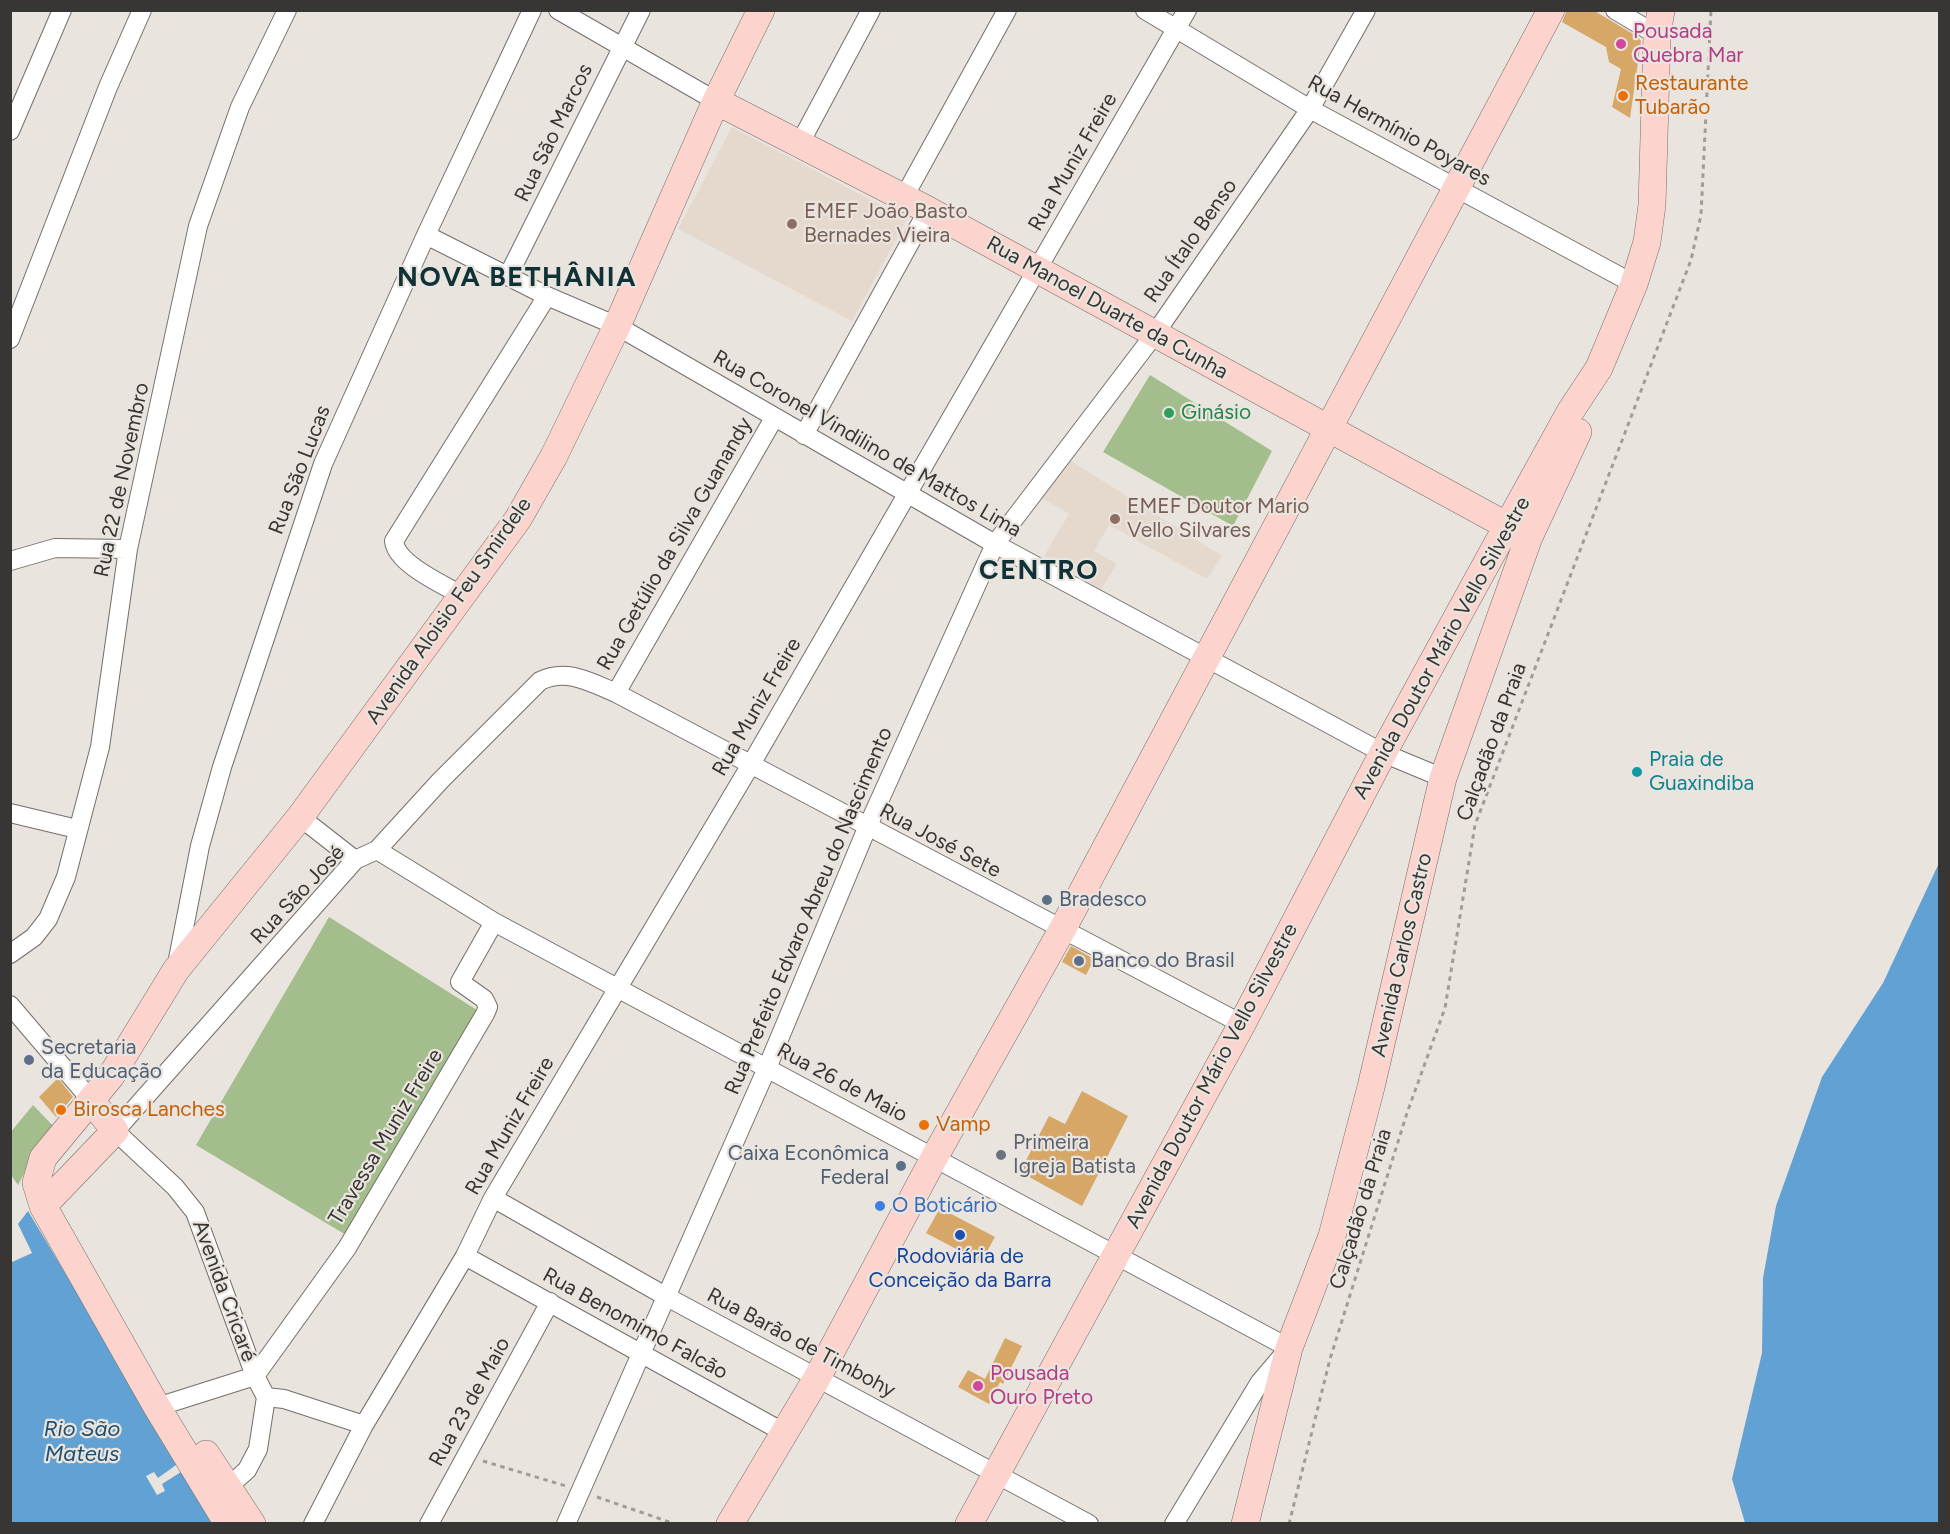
<!DOCTYPE html>
<meta charset="utf-8">
<style>
body{margin:0}
#map{position:relative;width:1950px;height:1534px;overflow:hidden;background:#e9e4de;font-family:Figtree,sans-serif}
canvas{display:block}
.frame{position:absolute;inset:0;border:12px solid #383634;pointer-events:none}
</style>
<div id="map">
<canvas width="1950" height="1534"></canvas>
<div class="frame"></div>
</div>
<script>
const ctx = document.querySelector('canvas').getContext('2d');
ctx.lineJoin = 'round';
function fill(path, color) {
  ctx.fillStyle = color;
  ctx.fill(path, 'evenodd');
}
function strokePath(path, color, width, dash) {
  ctx.strokeStyle = color;
  ctx.lineWidth = width;
  ctx.lineCap = dash ? 'butt' : 'round';
  ctx.setLineDash(dash || []);
  ctx.stroke(path);
}
function write(font, color, halo, rows, align = 'center') {
  ctx.font = font + ' Figtree,sans-serif';
  ctx.lineWidth = 4.5;
  ctx.setLineDash([]);
  ctx.textBaseline = 'middle';
  ctx.strokeStyle = halo;
  ctx.fillStyle = color;
  for (const [text, x, y, turn = 0] of rows) {
    ctx.save();
    ctx.translate(x, y);
    ctx.rotate((+turn || 0) * Math.PI / 180);
    ctx.textAlign = isNaN(turn) ? turn : align;
    if (halo) ctx.strokeText(text, 0, 0);
    ctx.fillText(text, 0, 0);
    ctx.restore();
  }
}
fill(new Path2D(`
 M 732,127 L 907,219 L 852,321 L 678,229 Z
 M 1063,456 L 1222,556 L 1207,579 L 1109,525 L 1094,551 L 1117,564 L 1101,590 L 1044,556 L 1069,514 L 1039,496 Z`), '#e5d9ce');
fill(new Path2D(`
 M 1150,375 L 1272,451 L 1233,526 L 1103,452 Z
 M 329,917 L 477,1010 L 346,1235 L 196,1145 Z
 M 33,1105 L 57,1130 L 35,1153 L 18,1185 L 11,1175 L 10,1133 Z`), '#a3be8c');
fill(new Path2D(`
 M 1939,863 L 1939,1523 L 1745,1523 L 1732,1479 L 1762,1353 L 1763,1278 L 1776,1206 L 1822,1077 L 1883,983 Z
 M 28,1211 L 174,1455 L 176,1465 L 158,1478 L 154,1472 L 146,1476 L 157,1495 L 165,1491 L 162,1484 L 184,1470 L 216,1523 L 11,1523 L 10,1263 L 32,1253 L 18,1224 Z`), '#61a1d3');
fill(new Path2D(`
 M 1567,10 L 1593,10 L 1638,37 L 1641,41 L 1630,118 L 1612,107 L 1621,69 L 1609,62 L 1606,47 L 1562,22 Z
 M 1071,946 L 1094,959 L 1086,975 L 1062,962 Z
 M 58,1078 L 73,1097 L 56,1117 L 39,1097 Z
 M 1082,1091 L 1128,1116 L 1082,1206 L 1020,1172 L 1049,1116 L 1065,1124 Z
 M 940,1208 L 995,1237 L 981,1262 L 926,1233 Z
 M 1005,1338 L 1022,1346 L 1003,1384 L 1000,1382 L 989,1404 L 958,1387 L 968,1370 L 985,1379 Z`), '#d6a766');
const street = new Path2D(`
 M 558,10 L 716,101
 M 1145,10 L 1310,109 L 1634,284
 M 1615,10 L 1657,35
 M 10,131 L 62,10
 M 800,143 L 871,10
 M 904,197 L 1007,10
 M 426,235 L 547,296 L 617,326 L 995,544 L 1383,753 L 1443,778
 M 508,276 L 641,10
 M 10,339 L 108,87 L 142,10
 M 804,435 L 928,210
 M 10,561 L 55,548 L 128,549
 M 463,596 C 444,585 396,564 394,541 L 547,296
 M 616,693 L 774,418
 M 10,813 L 77,829
 M 300,817 L 355,860
 M 377,850 L 494,922 L 1289,1348 L 1260,1382 L 1174,1524
 M 10,954 L 34,937 L 48,919 L 66,877 L 100,747 L 128,549 L 198,226 L 240,107 L 287,10
 M 177,964 L 200,846 L 222,767 L 323,464 L 426,235 L 532,10
 M 10,1005 L 91,1100
 M 493,1198 L 667,1297 L 1089,1524
 M 465,1256 L 783,1432
 M 266,1397 L 284,1399 L 364,1425
 M 157,1407 L 255,1376 L 347,1248 L 485,1014 L 488,1007 L 484,999 L 460,982 L 494,922
 M 221,1493 L 247,1470 L 258,1449 L 266,1397 L 255,1376 L 195,1212 L 175,1187 L 115,1131 L 355,860 L 377,850 L 440,781 L 540,681 C 567,668 590,682 616,693 L 1242,1024
 M 313,1524 L 364,1425 L 465,1256 L 493,1198 L 750,766 L 1187,10
 M 429,1524 L 550,1302
 M 566,1524 L 767,1068 L 867,828 L 995,544 L 1154,335 L 1310,109 L 1366,10`);
const secondary = new Path2D(`
 M 716,101 L 928,210 L 1524,535
 M 43,1206 L 115,1131 L 91,1100
 M 206,1454 L 252,1524
 M 228,1524 L 157,1407 L 43,1206 L 36,1183 L 43,1158 L 111,1076 L 176,970 L 300,817 L 518,519 L 554,456 L 617,326 L 716,101 L 761,10
 M 730,1524 L 817,1378 L 934,1158 L 1062,930 L 1551,10
 M 969,1524 L 1242,1024 L 1383,753 L 1473,588 L 1570,412 L 1599,368 L 1634,284 L 1647,242 L 1652,205 L 1657,35 L 1661,10
 M 1245,1524 L 1289,1348 L 1332,1236 L 1371,1087 L 1443,778 L 1529,537 L 1578,432`);
strokePath(street, '#746f6a', 20);
strokePath(secondary, '#746f6a', 28);
strokePath(new Path2D(`
 M 483,1461 L 566,1486
 M 597,1497 L 675,1524
 M 1289,1524 L 1330,1359 L 1407,1113 L 1445,1008 L 1475,825 L 1691,260 L 1701,215 L 1711,10`), '#a09d98', 3, [4.5, 4.5]);
strokePath(street, '#fff', 18);
strokePath(secondary, '#fcd3cd', 27);
for (const [x, y, r, color] of [
 [1621,44,6,"#d1479c"],
 [1623,96,6,"#e8710a"],
 [792,224,6,"#8d6e63"],
 [1169,413,6,"#2e9e5b"],
 [1115,519,6,"#8d6e63"],
 [1637,772,6,"#0f9aa8"],
 [1047,900,6,"#5c6f8a"],
 [1079,961,6,"#5c6f8a"],
 [29,1060,6,"#5c6f8a"],
 [61,1110,6,"#e8710a"],
 [924,1125,6,"#e8710a"],
 [1001,1155,6,"#6b7280"],
 [901,1166,6,"#5c6f8a"],
 [880,1206,6,"#3f7fe0"],
 [960,1235,6,"#1a4fb4"],
 [978,1386,6,"#d1479c"]
]) {
  const dot = new Path2D();
  dot.arc(x, y, r, 0, 2 * Math.PI);
  ctx.fillStyle = color;
  ctx.fill(dot);
  strokePath(dot, '#e9e4de', 2);
}
write('21px', '#b23c85', '#e9e4de', [
 ["Pousada",1633,32],
 ["Quebra Mar",1633,56],
 ["Pousada",990,1374],
 ["Ouro Preto",990,1398]
], 'left');
write('21px', '#c56008', '#e9e4de', [
 ["Restaurante",1635,84],
 ["Tubarão",1635,108],
 ["Birosca Lanches",73,1110],
 ["Vamp",936,1125]
], 'left');
write('21px', '#383634', '#e9e4de', [
 ["Rua Hermínio Poyares",1399,131,29],
 ["Rua São Marcos",554,133,-64],
 ["Rua Muniz Freire",1073,162,-60],
 ["Rua Ítalo Benso",1191,241,-55],
 ["Rua Manoel Duarte da Cunha",1107,308,29],
 ["Rua Coronel Vindilino de Mattos Lima",867,444,30],
 ["Rua São Lucas",300,470,-69],
 ["Rua 22 de Novembro",122,480,-78],
 ["Rua Getúlio da Silva Guanandy",675,544,-60],
 ["Avenida Aloisio Feu Smirdele",449,611,-55],
 ["Avenida Doutor Mário Vello Silvestre",1442,648,-61],
 ["Rua Muniz Freire",757,707,-60],
 ["Calçadão da Praia",1492,742,-70],
 ["Rua José Sete",940,841,28],
 ["Rua São José",298,895,-47],
 ["Rua Prefeito Edvaro Abreu do Nascimento",809,911,-67],
 ["Avenida Carlos Castro",1402,955,-77],
 ["Avenida Doutor Mário Vello Silvestre",1212,1076,-62],
 ["Rua 26 de Maio",842,1083,28],
 ["Rua Muniz Freire",510,1126,-60],
 ["Travessa Muniz Freire",386,1137,-59],
 ["Calçadão da Praia",1361,1209,-73],
 ["Avenida Cricaré",224,1291,70],
 ["Rua Benomimo Falcão",635,1324,29],
 ["Rua Barão de Timbohy",801,1343,28],
 ["Rua 23 de Maio",470,1402,-61]
]);
write('21px', '#785e54', '#e9e4de', [
 ["EMEF João Basto",804,212],
 ["Bernades Vieira",804,236],
 ["EMEF Doutor Mario",1127,507],
 ["Vello Silvares",1127,531]
], 'left');
write('21px', '#27864d', '#e9e4de', [
 ["Ginásio",1181,413]
], 'left');
write('21px', '#0d838f', '#e9e4de', [
 ["Praia de",1649,760],
 ["Guaxindiba",1649,784]
], 'left');
write('21px', '#4e5e75', '#e9e4de', [
 ["Bradesco",1059,900],
 ["Banco do Brasil",1091,961],
 ["Secretaria",41,1048],
 ["da Educação",41,1072],
 ["Caixa Econômica",889,1154,"right"],
 ["Federal",889,1178,"right"]
], 'left');
write('21px', '#5b616d', '#e9e4de', [
 ["Primeira",1013,1143],
 ["Igreja Batista",1013,1167]
], 'left');
write('21px', '#366cbe', '#e9e4de', [
 ["O Boticário",892,1206]
], 'left');
write('21px', '#164399', '#e9e4de', [
 ["Rodoviária de",960,1257],
 ["Conceição da Barra",960,1281]
]);
write('italic 22px', '#1f4f71', '#e9e4de', [
 ["Rio São",82,1430],
 ["Mateus",82,1455]
]);
ctx.letterSpacing = '1.5px';
write('bold 27px', '#103237', '#e9e4de', [
 ["NOVA BETHÂNIA",517,278],
 ["CENTRO",1039,571]
]);
ctx.letterSpacing = '0px';
</script>
